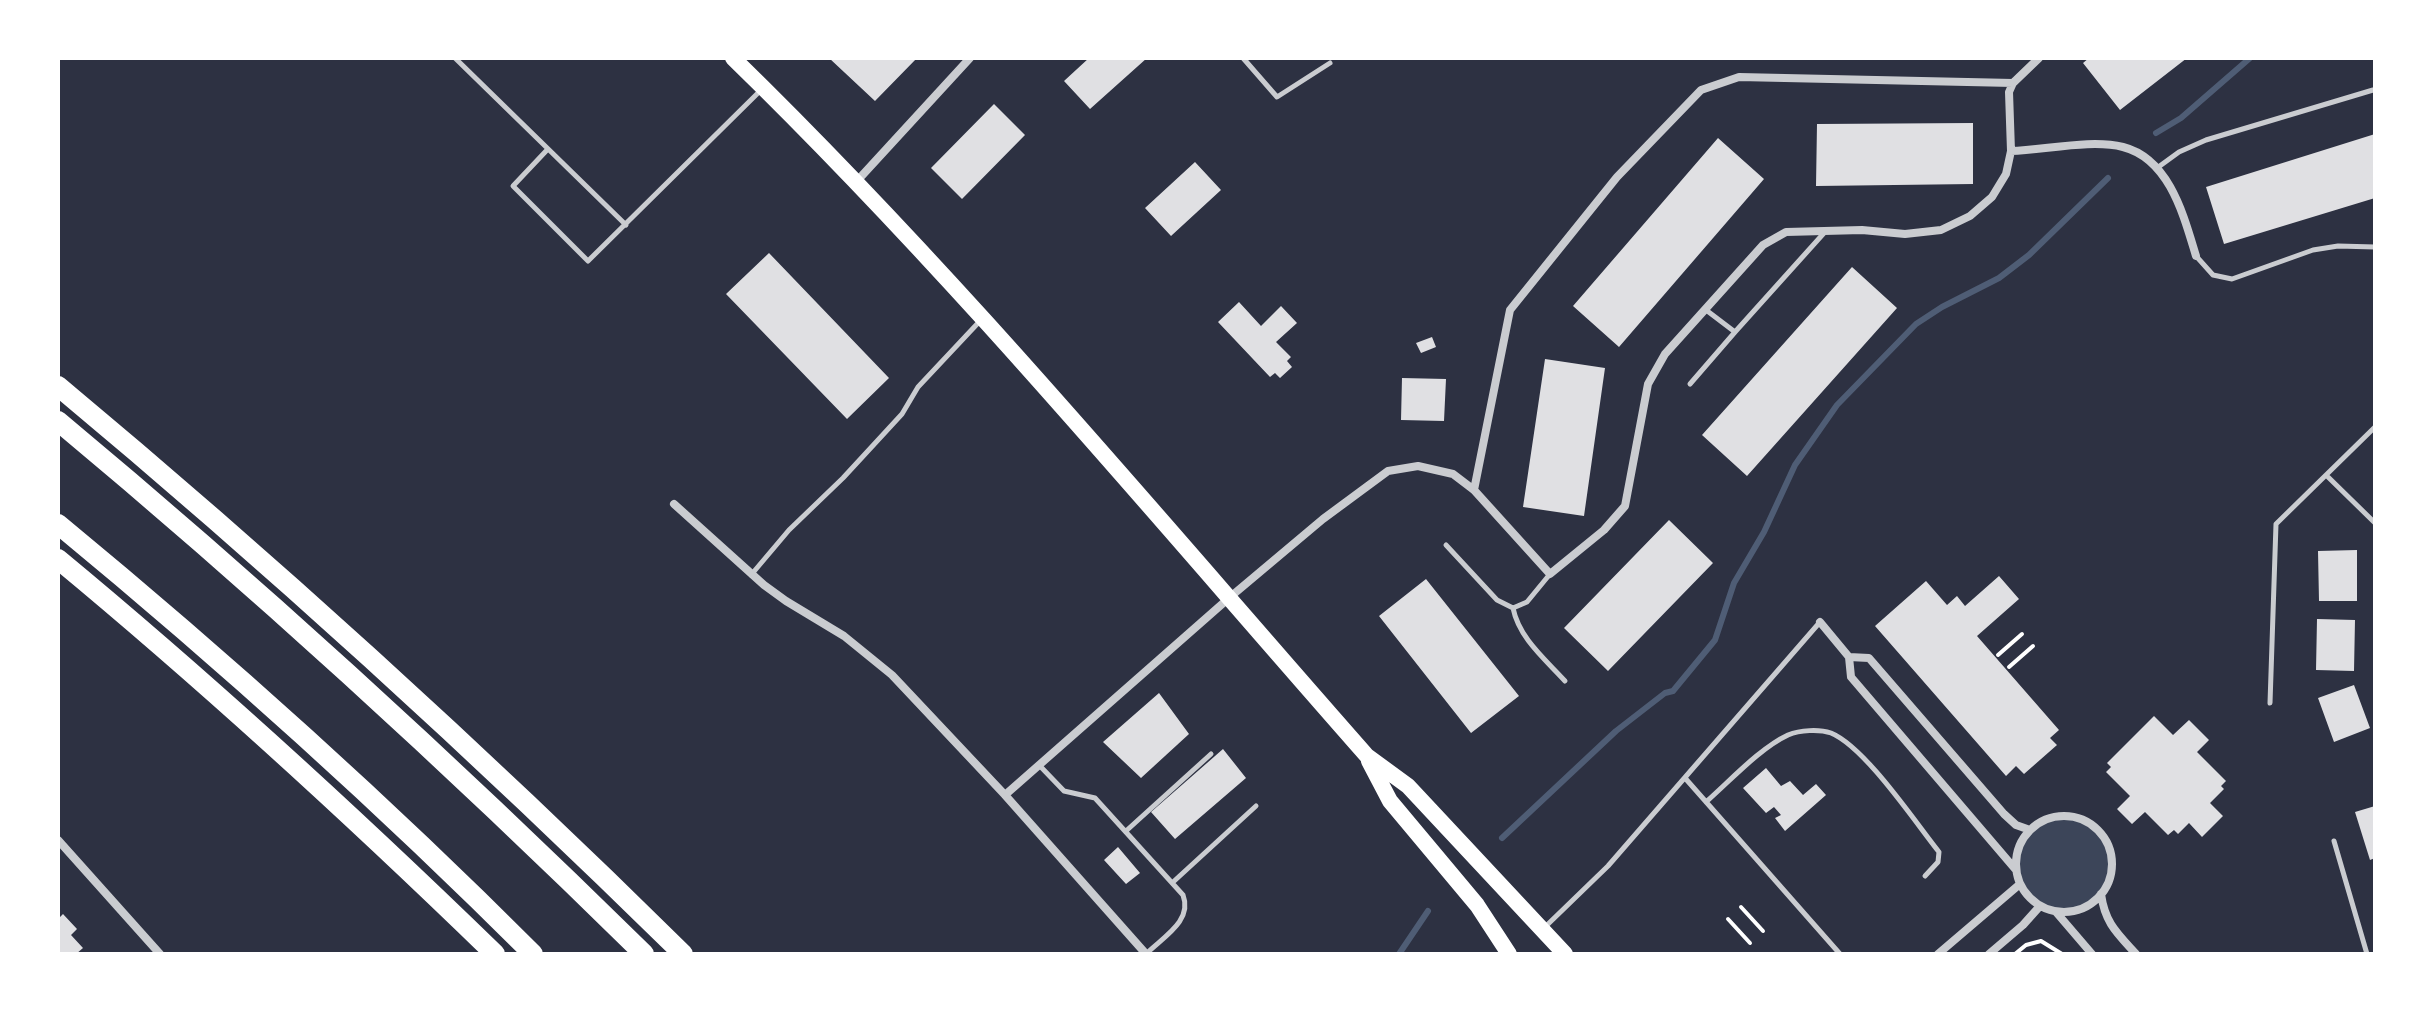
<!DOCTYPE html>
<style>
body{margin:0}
#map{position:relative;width:2433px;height:1012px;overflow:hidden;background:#2d3142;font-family:"Varela Round",sans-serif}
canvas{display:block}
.frame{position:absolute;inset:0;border:60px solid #fff;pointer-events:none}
</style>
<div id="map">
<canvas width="2433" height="1012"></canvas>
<div class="frame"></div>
</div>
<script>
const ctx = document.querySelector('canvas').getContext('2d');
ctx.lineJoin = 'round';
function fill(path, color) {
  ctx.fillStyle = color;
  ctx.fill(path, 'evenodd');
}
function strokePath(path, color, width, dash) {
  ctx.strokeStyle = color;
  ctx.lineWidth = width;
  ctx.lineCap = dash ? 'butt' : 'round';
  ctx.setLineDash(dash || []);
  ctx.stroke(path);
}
fill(new Path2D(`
 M2016 864a48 48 0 1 1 96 0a48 48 0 1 1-96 0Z`), '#3c4559');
strokePath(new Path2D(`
 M 2156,133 L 2181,118 L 2250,58
 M 1502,838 L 1616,731 L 1665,693 L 1673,691 L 1715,640 L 1734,583 L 1764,532 L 1795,465 L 1837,405 L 1916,324 L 1942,307 L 1999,278 L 2029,255 L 2108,178
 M 1399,954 L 1428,911`), '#4f5d75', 6);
fill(new Path2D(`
 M 829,58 L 917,58 L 875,101 Z
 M 1089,58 L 1147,58 L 1090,109 L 1064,81 Z
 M 2089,58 L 2187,58 L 2120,110 L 2083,63 Z
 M 994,104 L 1025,135 L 962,199 L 931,168 Z
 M 1973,123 L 1973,184 L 1816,186 L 1817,124 Z
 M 2375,134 L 2375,198 L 2224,244 L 2206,187 Z
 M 1718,138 L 1764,179 L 1619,347 L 1573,306 Z
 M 1195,162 L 1221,190 L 1171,236 L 1145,208 Z
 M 769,253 L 889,378 L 847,419 L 726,294 Z
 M 1852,267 L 1897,308 L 1747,476 L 1702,435 Z
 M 1239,302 L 1261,326 L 1281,306 L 1297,323 L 1276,342 L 1291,357 L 1287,361 L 1292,367 L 1280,378 L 1275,373 L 1270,377 L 1218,322 Z
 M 1432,337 L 1436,347 L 1421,353 L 1416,343 Z
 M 1545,359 L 1605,368 L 1584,516 L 1523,507 Z
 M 1402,378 L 1446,379 L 1444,421 L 1401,420 Z
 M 1669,520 L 1713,563 L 1608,671 L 1564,628 Z
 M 2357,550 L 2357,601 L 2319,601 L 2318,551 Z
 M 1999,576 L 2019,599 L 1977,636 L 2059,730 L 2050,738 L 2057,745 L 2024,774 L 2016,766 L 2006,776 L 1875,626 L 1926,581 L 1947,605 L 1957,596 L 1965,606 Z
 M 1426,579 L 1519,696 L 1471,733 L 1379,616 Z
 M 2317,619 L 2355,620 L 2354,671 L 2316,670 Z
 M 2354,685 L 2370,728 L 2334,742 L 2318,698 Z
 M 1159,693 L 1189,734 L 1141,778 L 1103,742 Z
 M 2154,716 L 2173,735 L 2189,720 L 2209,740 L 2197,752 L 2226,781 L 2221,786 L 2224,789 L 2210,803 L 2223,816 L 2202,837 L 2189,823 L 2178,834 L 2174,830 L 2168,835 L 2145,812 L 2132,824 L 2117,809 L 2130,796 L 2106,772 L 2111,767 L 2107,763 Z
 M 1223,749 L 1246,778 L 1175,839 L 1151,812 Z
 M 1766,768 L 1781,786 L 1790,781 L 1803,795 L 1816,784 L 1826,795 L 1785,831 L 1775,818 L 1781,815 L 1774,807 L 1766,813 L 1743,788 Z
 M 2375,806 L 2375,858 L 2370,860 L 2355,812 Z
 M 1118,847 L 1140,873 L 1126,884 L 1104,860 Z
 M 63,914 L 77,929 L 71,935 L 83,948 L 76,954 L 58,954 L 58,915 L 60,917 Z`), '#e0e0e3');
strokePath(new Path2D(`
 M 1998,655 L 2022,634
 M 2009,667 L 2033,646
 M 1741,907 L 1763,931
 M 1728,919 L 1750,943
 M 2015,954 L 2026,945 L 2041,941 L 2062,954`), '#fff', 4);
strokePath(new Path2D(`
 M 455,58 L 626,225
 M 1243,58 L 1277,97 L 1330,63
 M 547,150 L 513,186 L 588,261 L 760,91
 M 2157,168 L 2179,152 L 2206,140 L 2373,90
 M 2196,256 L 2213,275 L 2232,279 L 2313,250 L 2338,246 L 2375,247
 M 1706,310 L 1735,332 L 1824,233
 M 1690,384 L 1735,332
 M 2326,475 L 2375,523
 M 1446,545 L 1497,600 L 1513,608 L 1527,602 L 1550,574
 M 751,575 L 789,530 L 843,478 L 902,414 L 918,387 L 979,322
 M 1513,608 C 1519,638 1545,659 1565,681
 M 2270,703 L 2276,524 L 2375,427
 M 1039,765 L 1064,791 L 1095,798 L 1183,895 C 1193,921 1163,937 1146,954
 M 1685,778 L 1840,954
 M 1706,802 C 1730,781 1760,748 1788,735 C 1800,730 1819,729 1831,733 C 1865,747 1915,822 1939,852 L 1938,862 L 1925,876
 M 1126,831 L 1211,754
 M 2334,841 L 2367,954
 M 1172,883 L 1256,806
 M 1545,927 L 1608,866 L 1820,622`), '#caccd0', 5);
strokePath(new Path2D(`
 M 2011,151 C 2045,150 2091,139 2123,147 C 2170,159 2184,217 2196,256
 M 857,181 L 970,58
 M 1474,490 L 1510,310 L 1617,177 L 1701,90 L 1739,77 L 2013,83
 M 674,504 L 764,585 L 786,601 L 844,636 L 892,675 L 1005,795 L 1146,954
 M 1820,622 L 1849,657
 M 1005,795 L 1229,598 L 1323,519 L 1388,471 L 1418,466 L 1453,474 L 1474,490 L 1550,574 L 1604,530 L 1625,506 L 1648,384 L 1665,354 L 1763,245 L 1786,232 L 1862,230 L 1905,234 L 1941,230 L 1970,216 L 1992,197 L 2006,174 L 2011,151 L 2009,92 L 2013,83 L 2039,58
 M2016 864a48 48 0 1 1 96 0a48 48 0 1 1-96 0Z
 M 58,840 L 160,954
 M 2016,870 L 1851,677 L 1849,657 L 1869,658 L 2004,814 L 2016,825 L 2030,830
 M 2101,894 C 2105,923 2117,933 2136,954
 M 2056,912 L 2092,954
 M 1938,954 L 2020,884
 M 1989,954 L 2023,925 L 2040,906`), '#caccd0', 8);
strokePath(new Path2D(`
 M 733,58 C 959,278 1159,520 1367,756 L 1408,786 L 1565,954
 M 1369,761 L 1390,801 L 1477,905 L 1509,954`), '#fff', 16);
strokePath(new Path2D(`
 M 58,386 C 274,566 482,756 683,954
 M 58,421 C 261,590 456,769 644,954
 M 58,524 C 223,660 382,803 533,954
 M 58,559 C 209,684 354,817 495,954`), '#fff', 20);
</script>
